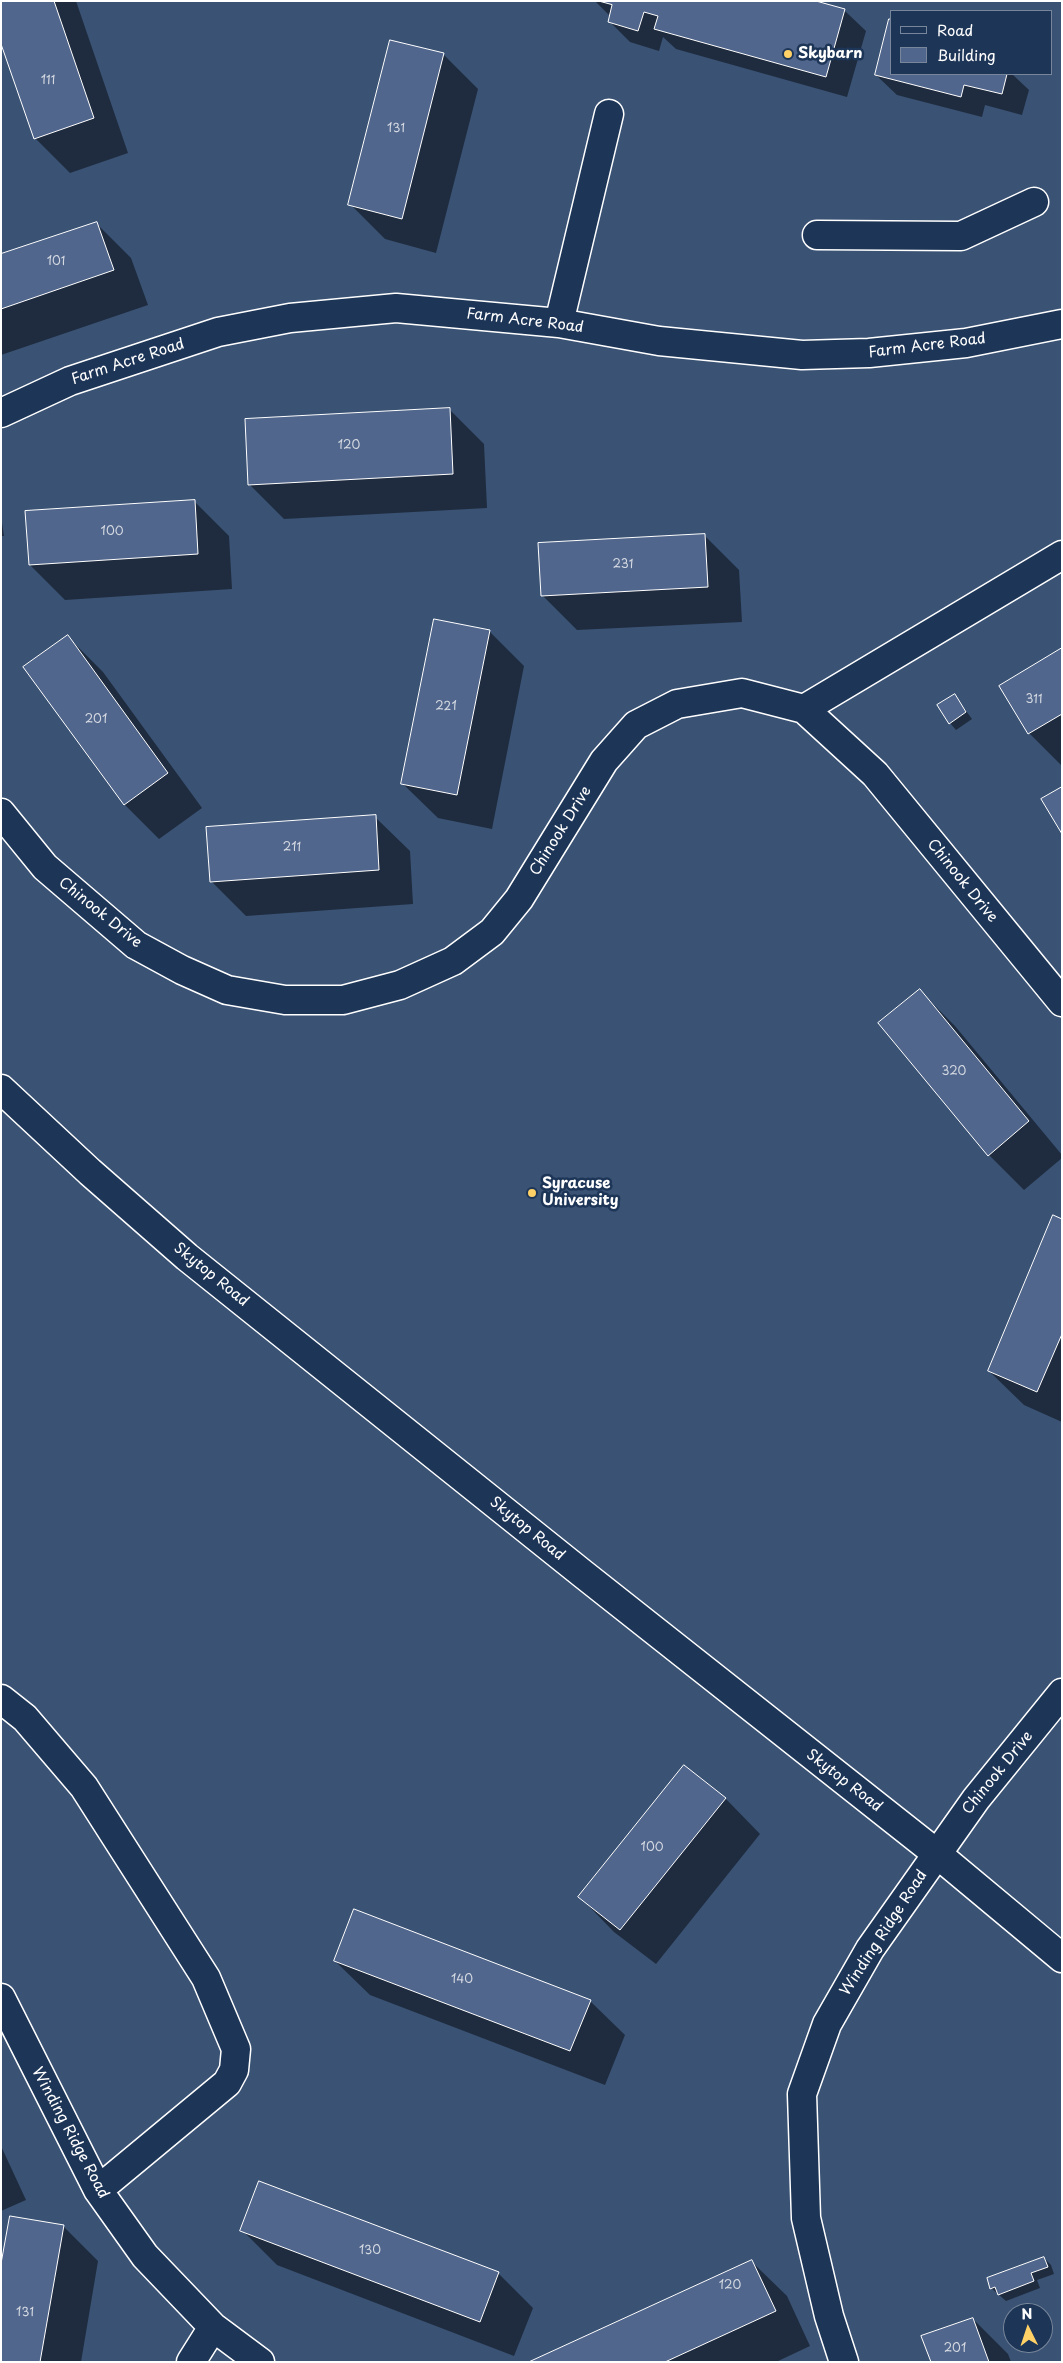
<!DOCTYPE html>
<style>
body{margin:0}
#map{position:relative;width:1063px;height:2363px;overflow:hidden;background:#2b4366;font-family:"Playpen Sans",sans-serif}
canvas{display:block}
.frame{position:absolute;inset:0;border:2px solid #fff;pointer-events:none}
.legend{position:absolute;left:890px;top:10px;width:162px;height:65px;box-sizing:border-box;background:#1d3557;border:1px solid #77869a;margin:0;padding:6px 9px;list-style:none;font-size:15px;color:#fff}
.legend li{display:flex;align-items:center;gap:10px;height:25px}
.legend b{width:25px;border:1px solid #77869a}
.north{position:absolute;left:1003px;top:2303px;width:50px;height:50px;box-sizing:border-box;background:#1d3557;border:1px solid #77869a;border-radius:50%;rotate:356deg;font-size:14px;font-weight:700;line-height:20px;text-align:center;color:#fff}
.north::after{content:'';display:block;margin:auto;width:18px;height:22px;background:#ffd166;clip-path:polygon(50% 0,100% 100%,50% 72%,0 100%)}
</style>
<div id="map">
<canvas width="1063" height="2363"></canvas>
<div class="frame"></div>
<ul class="legend">
<li><b style="height:6px;background:#1d3557"></b>Road</li>
<li><b style="height:14px;background:#51668c"></b>Building</li>
</ul>
<div class="north">N</div>
</div>
<script>
const ctx = document.querySelector('canvas').getContext('2d');
ctx.lineJoin = 'round';
function fill(path, color) {
  ctx.fillStyle = color;
  ctx.fill(path, 'evenodd');
}
function strokePath(path, color, width, dash) {
  ctx.strokeStyle = color;
  ctx.lineWidth = width;
  ctx.lineCap = dash ? 'butt' : 'round';
  ctx.setLineDash(dash || []);
  ctx.stroke(path);
}
function write(font, color, halo, rows, align = 'center') {
  ctx.font = font + ' "Playpen Sans",sans-serif';
  ctx.lineWidth = 5;
  ctx.setLineDash([]);
  ctx.textBaseline = 'middle';
  ctx.strokeStyle = halo;
  ctx.fillStyle = color;
  for (const [text, x, y, turn = 0] of rows) {
    ctx.save();
    ctx.translate(x, y);
    ctx.rotate((+turn || 0) * Math.PI / 180);
    ctx.textAlign = isNaN(turn) ? turn : align;
    if (halo) ctx.strokeText(text, 0, 0);
    ctx.fillText(text, 0, 0);
    ctx.restore();
  }
}
fill(new Path2D(`
 M 1,1 L 1062,1 L 1062,2362 L 1,2362 ZM 892,11 L 1052,11 L 1052,74 L 892,74 ZM 1013,2313 L 1043,2313 L 1043,2343 L 1013,2343 Z`), '#3a5274');
fill(new Path2D(`
 M 1,1 L 76,1 L 128,153 L 70,173 L 35,138 Z
 M 595,1 L 811,1 L 845,11 L 866,31 L 847,97 L 676,49 L 663,37 L 659,51 L 630,42 L 609,21 L 610,16 Z
 M 444,55 L 478,89 L 436,253 L 385,239 L 350,204 Z
 M 1012,74 L 1029,90 L 1022,115 L 985,105 L 982,117 L 897,95 L 876,75 Z
 M 96,223 L 131,258 L 148,305 L 1,355 L 1,256 Z
 M 449,409 L 484,444 L 487,508 L 284,519 L 249,484 Z
 M 194,501 L 229,536 L 232,589 L 65,600 L 30,565 Z
 M 1,516 L 4,536 L 1,536 Z
 M 704,535 L 739,570 L 742,622 L 577,630 L 542,595 Z
 M 489,631 L 524,666 L 492,829 L 438,818 L 403,784 Z
 M 68,637 L 103,672 L 202,808 L 159,839 L 124,804 Z
 M 1062,650 L 1062,766 L 1029,733 Z
 M 955,696 L 972,719 L 956,730 L 950,723 Z
 M 375,817 L 410,851 L 413,904 L 246,916 L 211,881 Z
 M 920,991 L 955,1026 L 1062,1155 L 1062,1158 L 1024,1190 L 989,1155 Z
 M 1062,1220 L 1062,1422 L 1024,1405 L 989,1371 Z
 M 685,1767 L 726,1799 L 760,1834 L 656,1964 L 614,1932 L 580,1897 Z
 M 335,1961 L 590,2001 L 625,2035 L 605,2085 L 370,1995 Z
 M 1,2146 L 26,2200 L 1,2211 Z
 M 63,2226 L 98,2261 L 81,2362 L 1,2362 Z
 M 242,2230 L 498,2273 L 533,2308 L 514,2356 L 277,2265 Z
 M 1044,2258 L 1051,2265 L 1054,2274 L 1037,2280 L 1040,2288 L 1006,2301 L 991,2288 Z
 M 752,2262 L 787,2296 L 810,2346 L 776,2362 L 532,2362 Z
 M 973,2319 L 1008,2354 L 1011,2362 L 932,2362 Z`), '#0007');
const building = new Path2D(`
 M 1,1 L 54,1 L 94,118 L 34,139 L 1,44 Z
 M 599,1 L 816,1 L 845,9 L 826,77 L 654,29 L 658,16 L 644,12 L 638,31 L 608,22 L 612,5 Z
 M 889,19 L 892,19 L 892,74 L 1007,74 L 1002,94 L 964,85 L 961,97 L 875,75 Z
 M 390,40 L 444,53 L 402,219 L 348,205 Z
 M 97,222 L 114,270 L 1,309 L 1,254 Z
 M 450,408 L 453,474 L 248,485 L 245,419 Z
 M 195,500 L 198,554 L 29,565 L 25,511 Z
 M 705,534 L 708,587 L 541,596 L 538,543 Z
 M 434,619 L 490,630 L 457,795 L 401,784 Z
 M 68,635 L 168,773 L 124,805 L 23,667 Z
 M 1062,648 L 1062,714 L 1028,734 L 999,686 Z
 M 955,694 L 966,712 L 949,724 L 937,705 Z
 M 1062,787 L 1062,834 L 1041,799 Z
 M 376,815 L 379,870 L 210,882 L 206,827 Z
 M 920,989 L 1029,1121 L 988,1156 L 878,1023 Z
 M 1053,1215 L 1062,1219 L 1062,1334 L 1037,1392 L 988,1371 Z
 M 684,1765 L 726,1798 L 620,1930 L 578,1897 Z
 M 354,1909 L 591,2000 L 570,2051 L 334,1961 Z
 M 259,2181 L 499,2272 L 480,2322 L 240,2231 Z
 M 10,2216 L 64,2225 L 40,2362 L 1,2362 L 1,2264 Z
 M 1044,2257 L 1048,2267 L 1031,2273 L 1034,2281 L 998,2295 L 995,2287 L 990,2289 L 987,2278 Z
 M 752,2260 L 776,2311 L 665,2362 L 529,2362 Z
 M 973,2318 L 989,2362 L 931,2362 L 921,2336 Z`);
fill(building, '#51668c');
strokePath(building, '#fff', 1);
const minor = new Path2D(`
 M 817,235 L 961,236 L 1034,202
 M 559,323 L 609,114
 M 1,413 L 70,381 L 218,332 L 290,318 L 396,308 L 559,323 L 659,341 L 802,355 L 869,353 L 966,343 L 1062,324
 M 804,709 L 1062,555
 M 1,813 L 45,867 L 136,945 L 182,970 L 227,990 L 285,1000 L 343,1000 L 400,985 L 453,961 L 492,932 L 519,899 L 604,761 L 636,725 L 677,704 L 742,693 L 804,709 L 875,774 L 1062,1002
 M 1,1089 L 90,1172 L 187,1257 L 583,1574 L 936,1853 L 1062,1958
 M 1,1699 L 25,1718 L 84,1787 L 206,1978 L 236,2049 L 234,2070 L 227,2083 L 98,2190
 M 1,1998 L 98,2190 L 145,2256 L 213,2327 L 260,2362
 M 191,2362 L 213,2327
 M 844,2362 L 829,2316 L 806,2218 L 802,2094 L 827,2024 L 870,1949 L 976,1799 L 1062,1693`);
strokePath(minor, '#fff', 31);
strokePath(minor, '#1d3557', 28);
for (const [x, y, r, color] of [
 [788,54,5,"#ffd166"],
 [532,1193,5,"#ffd166"]
]) {
  const dot = new Path2D();
  dot.arc(x, y, r, 0, 2 * Math.PI);
  ctx.fillStyle = color;
  ctx.fill(dot);
  strokePath(dot, '#1d3557', 2);
}
write('12px', '#d4d9e2', null, [
 ["111",48,81],
 ["131",396,129],
 ["101",56,262],
 ["120",349,446],
 ["100",112,532],
 ["231",623,565],
 ["311",1034,700],
 ["221",446,707],
 ["201",96,720],
 ["211",292,848],
 ["320",954,1072],
 ["100",652,1848],
 ["140",462,1980],
 ["130",370,2251],
 ["120",730,2286],
 ["131",25,2313],
 ["201",955,2349]
]);
write('bold 15px', '#fff', '#1d3557', [
 ["Skybarn",798,54],
 ["Syracuse",542,1184],
 ["University",542,1201]
], 'left');
write('15px', '#fff', '#1d3557', [
 ["Farm Acre Road",525,321,7],
 ["Farm Acre Road",927,346,-7],
 ["Farm Acre Road",128,362,-18],
 ["Chinook Drive",561,831,-58],
 ["Chinook Drive",962,881,51],
 ["Chinook Drive",100,913,39],
 ["Skytop Road",211,1275,39],
 ["Skytop Road",527,1529,39],
 ["Chinook Drive",998,1773,-51],
 ["Skytop Road",844,1781,38],
 ["Winding Ridge Road",884,1933,-57],
 ["Winding Ridge Road",70,2133,62]
]);
</script>
